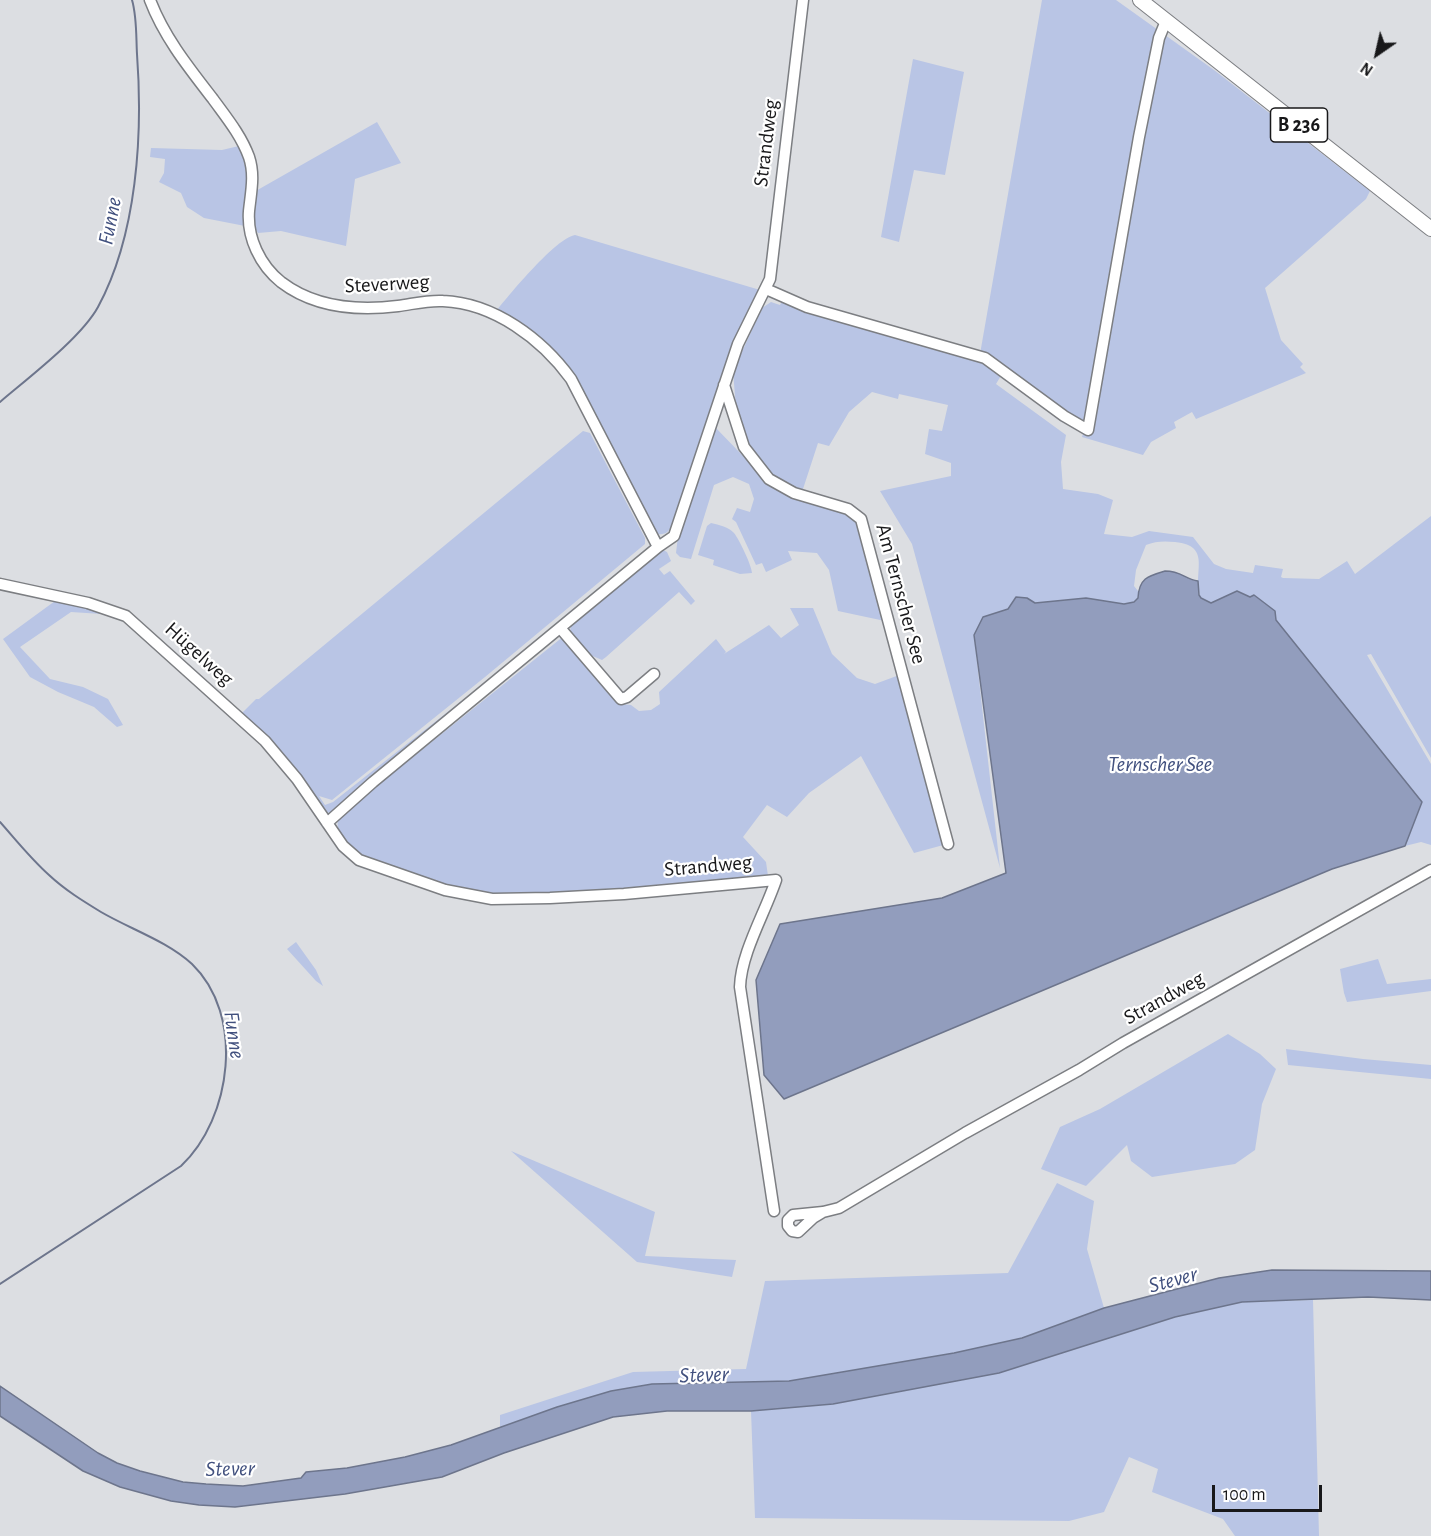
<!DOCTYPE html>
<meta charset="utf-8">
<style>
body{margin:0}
#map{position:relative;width:1431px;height:1536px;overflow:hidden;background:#dcdee2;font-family:"Alegreya Sans",sans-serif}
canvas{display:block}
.north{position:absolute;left:1347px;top:24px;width:60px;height:60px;-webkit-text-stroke:4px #fff;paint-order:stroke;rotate:214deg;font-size:16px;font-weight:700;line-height:24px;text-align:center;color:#18181a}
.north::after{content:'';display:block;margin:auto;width:21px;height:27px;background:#18181a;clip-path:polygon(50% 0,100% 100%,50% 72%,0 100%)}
.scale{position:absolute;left:1212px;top:1485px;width:110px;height:27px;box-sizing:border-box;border:3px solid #18181a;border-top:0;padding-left:8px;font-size:18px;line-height:21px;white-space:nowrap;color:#18181a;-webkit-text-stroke:4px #fff;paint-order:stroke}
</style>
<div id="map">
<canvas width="1431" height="1536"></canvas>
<div class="north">N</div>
<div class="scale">100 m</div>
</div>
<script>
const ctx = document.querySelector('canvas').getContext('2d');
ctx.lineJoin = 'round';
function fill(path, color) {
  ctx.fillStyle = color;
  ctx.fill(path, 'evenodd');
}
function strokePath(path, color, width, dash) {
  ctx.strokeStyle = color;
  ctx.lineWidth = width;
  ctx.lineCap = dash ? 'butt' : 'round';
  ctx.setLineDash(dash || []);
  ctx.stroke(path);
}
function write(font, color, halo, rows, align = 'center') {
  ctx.font = font + ' "Alegreya Sans",sans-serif';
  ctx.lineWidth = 4.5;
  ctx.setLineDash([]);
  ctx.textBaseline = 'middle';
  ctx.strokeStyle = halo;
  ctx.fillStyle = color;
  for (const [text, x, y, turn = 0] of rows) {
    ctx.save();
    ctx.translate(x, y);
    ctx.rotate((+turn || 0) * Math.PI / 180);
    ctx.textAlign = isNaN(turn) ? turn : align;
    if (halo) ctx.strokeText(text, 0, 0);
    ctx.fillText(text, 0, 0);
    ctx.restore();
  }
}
fill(new Path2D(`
 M 1042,0 L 1116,0 L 1214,70 L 1370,191 L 1366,199 L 1265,288 L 1281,340 L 1303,364 L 1300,367 L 1306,373 L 1196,419 L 1192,412 L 1174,422 L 1176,428 L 1151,442 L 1143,455 L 1082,437 L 1084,431 L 1002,374 L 996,384 L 1066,435 L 1061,462 L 1063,489 L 1098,494 L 1113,500 L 1104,534 L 1132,537 L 1149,531 L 1193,537 L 1214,564 L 1226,569 L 1253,573 L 1255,565 L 1283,569 L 1281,577 L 1283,578 L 1319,579 L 1347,561 L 1355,574 L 1431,516 L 1431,758 L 1371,654 L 1367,655 L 1431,764 L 1431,845 L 1421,842 L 1405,846 L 1422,802 L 1276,620 L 1268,606 L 1254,595 L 1250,597 L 1238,591 L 1211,603 L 1201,598 C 1191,574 1214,546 1175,542 C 1165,541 1155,541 1146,545 L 1136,570 L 1134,586 L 1138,591 L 1138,598 L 1134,602 L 1124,604 L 1086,598 L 1035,603 L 1027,598 L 1008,609 L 983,617 L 974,635 L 1000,868 L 912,544 L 880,491 L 951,476 L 951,463 L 925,454 L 929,429 L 942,431 L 948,405 L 899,394 L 898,399 L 872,392 L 849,412 L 829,446 L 818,443 L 802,492 L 774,479 L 747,448 L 736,408 L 733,371 L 762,308 L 771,302 L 780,305 L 783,299 L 980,354 Z
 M 913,59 L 964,72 L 945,175 L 914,170 L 899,242 L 881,237 Z
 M 377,122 L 401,163 L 355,179 L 346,246 L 281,231 L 258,233 L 255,229 L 254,192 Z
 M 239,146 C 250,174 248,197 245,226 L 204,218 L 187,207 L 181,193 L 159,182 L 164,173 L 165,159 L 150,157 L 151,148 L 222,150 Z
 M 575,235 L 760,290 C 723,367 699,443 673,524 C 668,534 664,535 654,534 L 572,375 L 497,310 C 510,294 556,238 575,235 Z
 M 714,426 L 774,488 L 847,510 L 861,519 L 885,621 L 838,611 L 829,570 L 817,553 L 788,551 L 792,560 L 766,572 L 762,563 L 756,565 L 736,522 L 732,519 L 737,508 L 750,512 L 754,499 L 749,484 L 733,477 L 714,485 L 691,559 L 680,557 L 676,553 L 678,536 Z
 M 583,431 L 590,433 L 645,538 L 645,544 L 485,677 L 332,800 L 319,796 L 325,805 L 333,802 L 482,685 L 485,688 L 331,813 L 323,812 L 240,715 L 256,699 L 259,699 Z
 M 711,523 C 719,525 729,527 734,533 C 739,539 752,566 752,573 L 740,574 L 713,565 L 714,560 L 698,555 L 707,526 Z
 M 663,550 L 667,552 L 671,561 L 659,569 L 664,575 L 670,571 L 695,601 L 691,605 L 679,592 L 606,657 L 602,660 L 588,654 L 570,632 L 571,625 L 658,551 Z
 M 55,601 L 117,615 L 71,612 L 20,647 L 50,679 L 83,687 L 108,699 L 123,725 L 117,727 L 94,707 L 58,692 L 30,677 L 3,639 Z
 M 790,608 L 813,608 L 832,654 L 857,678 L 875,684 L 902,674 L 947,844 L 914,853 L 861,756 L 809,793 L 787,817 L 767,805 L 743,837 L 766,862 L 768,876 L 603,891 L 495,895 L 460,890 L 359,857 C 348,846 333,833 339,816 L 564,636 L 621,704 L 631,705 L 639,711 L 651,710 L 660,704 L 659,692 L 716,639 L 726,652 L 724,654 L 769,625 L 781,638 L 799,625 Z
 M 296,942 L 316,970 L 323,986 L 316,981 L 287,949 Z
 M 1378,959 L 1387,984 L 1431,979 L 1431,991 L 1347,1002 L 1344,993 L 1340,969 Z
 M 1228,1034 L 1260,1054 L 1276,1069 L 1262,1104 L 1255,1150 L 1235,1164 L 1152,1177 L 1131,1161 L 1127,1145 L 1086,1186 L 1041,1169 L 1060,1127 L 1100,1109 Z
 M 1286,1049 L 1363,1059 L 1431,1065 L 1431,1079 L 1288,1065 Z
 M 511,1151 L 655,1212 L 645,1256 L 736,1260 L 732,1277 L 637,1262 Z
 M 1057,1183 L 1094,1201 L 1087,1249 L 1104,1308 L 1022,1338 L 954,1353 L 789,1381 L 652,1384 L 611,1391 L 500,1427 L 500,1415 L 633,1372 L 746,1369 L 765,1281 L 1008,1273 Z
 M 1313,1300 L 1319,1536 L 1235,1536 L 1223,1519 L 1152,1492 L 1158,1469 L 1129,1457 L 1104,1512 L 1069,1521 L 755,1518 L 751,1411 L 833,1404 L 999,1373 L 1175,1317 L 1242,1302 Z`), '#b9c5e5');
const water = new Path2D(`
 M 1165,571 C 1182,571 1184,579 1198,581 L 1199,595 L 1201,598 L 1211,603 L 1237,591 L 1250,597 L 1254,595 L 1275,611 L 1276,620 L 1422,802 L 1405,846 L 1332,869 L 784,1099 L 764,1075 L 756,980 L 780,924 L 942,898 L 1006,873 L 974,635 L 983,617 L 1008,609 L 1016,597 L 1027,598 L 1035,603 L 1086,598 L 1124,604 L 1134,602 L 1138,598 C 1139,578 1148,576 1165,571 Z
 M 1272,1270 L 1431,1271 L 1431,1300 L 1368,1297 L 1242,1302 L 1175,1317 L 999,1373 L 833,1404 L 751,1411 L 667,1411 L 613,1417 L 504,1453 L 442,1477 L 345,1494 L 235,1507 L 199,1505 L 171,1501 L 120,1487 L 83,1471 L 0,1416 L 0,1386 L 98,1453 L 117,1463 L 140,1471 L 183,1482 L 206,1484 L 243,1486 L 301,1478 L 306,1472 L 347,1468 L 405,1457 L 451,1445 L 557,1407 L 611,1391 L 652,1384 L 789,1381 L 954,1353 L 1022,1338 L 1104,1308 L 1219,1278 Z`);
fill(water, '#929dbd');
strokePath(water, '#6d758c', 1.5);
strokePath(new Path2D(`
 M 0,402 C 28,378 81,338 98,307 C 137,235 143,135 137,54 C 136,37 137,17 132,0
 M 0,822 C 16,840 31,859 49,875 C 65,890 83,901 101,912 C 130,929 167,941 192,964 C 245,1015 232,1118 181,1166 L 0,1284`), '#6d758c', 2);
const minor = new Path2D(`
 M 150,0 C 164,37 189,68 213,99 C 226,117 241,135 249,157 C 255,175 251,192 249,211 C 247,238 260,265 281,282 C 315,308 358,311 398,306 C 413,304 428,300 443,301 C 494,303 542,339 571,379 L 658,547
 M 766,289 L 807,307 L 985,358 L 1064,416 L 1088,430 L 1139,137 L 1159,38 L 1166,21
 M 724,385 L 744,447 L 769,479 L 794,493 L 848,509 L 861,519 L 948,844
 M 0,584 L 88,603 L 126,616 L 265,741 L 297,779 L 343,846 L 359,860 L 445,890 L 492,899 L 550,898 L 624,894 L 776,880 C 765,913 741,953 740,987 L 774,1211
 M 561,629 L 621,699 L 627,697 L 654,674
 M 327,823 L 373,782 L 658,547 L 674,536 L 738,344 L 770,279 L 803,0
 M 823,1212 L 813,1218 L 798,1232 L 792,1231 L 788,1226 L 788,1220 L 793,1215 L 823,1212 L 839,1208 L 965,1133 L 1079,1070 L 1123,1043 L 1431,870`);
const major = new Path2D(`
 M 1140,0 L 1431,229`);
strokePath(minor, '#7c7e82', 13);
strokePath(major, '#7c7e82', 16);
strokePath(minor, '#fff', 10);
strokePath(major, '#fff', 14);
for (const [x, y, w] of [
 [1299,125,57]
]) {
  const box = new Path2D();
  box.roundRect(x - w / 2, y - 17, w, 34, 4.5);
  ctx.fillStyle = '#fff';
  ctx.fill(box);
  strokePath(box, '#18181a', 1.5);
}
write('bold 20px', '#18181a', null, [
 ["B 236",1299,125]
]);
write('21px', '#18181a', '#fff', [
 ["Strandweg",766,143,-83],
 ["Steverweg",387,284,-3],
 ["Am Ternscher See",901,594,75],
 ["Hügelweg",199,654,42],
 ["Strandweg",708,866,-5],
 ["Strandweg",1164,998,-29]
]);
write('italic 22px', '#41507e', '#fff', [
 ["Funne",110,221,-79],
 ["Ternscher See",1160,764],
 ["Funne",234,1035,82],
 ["Stever",1173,1280,-15],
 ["Stever",704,1375,-2],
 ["Stever",230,1469,-1]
]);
</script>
